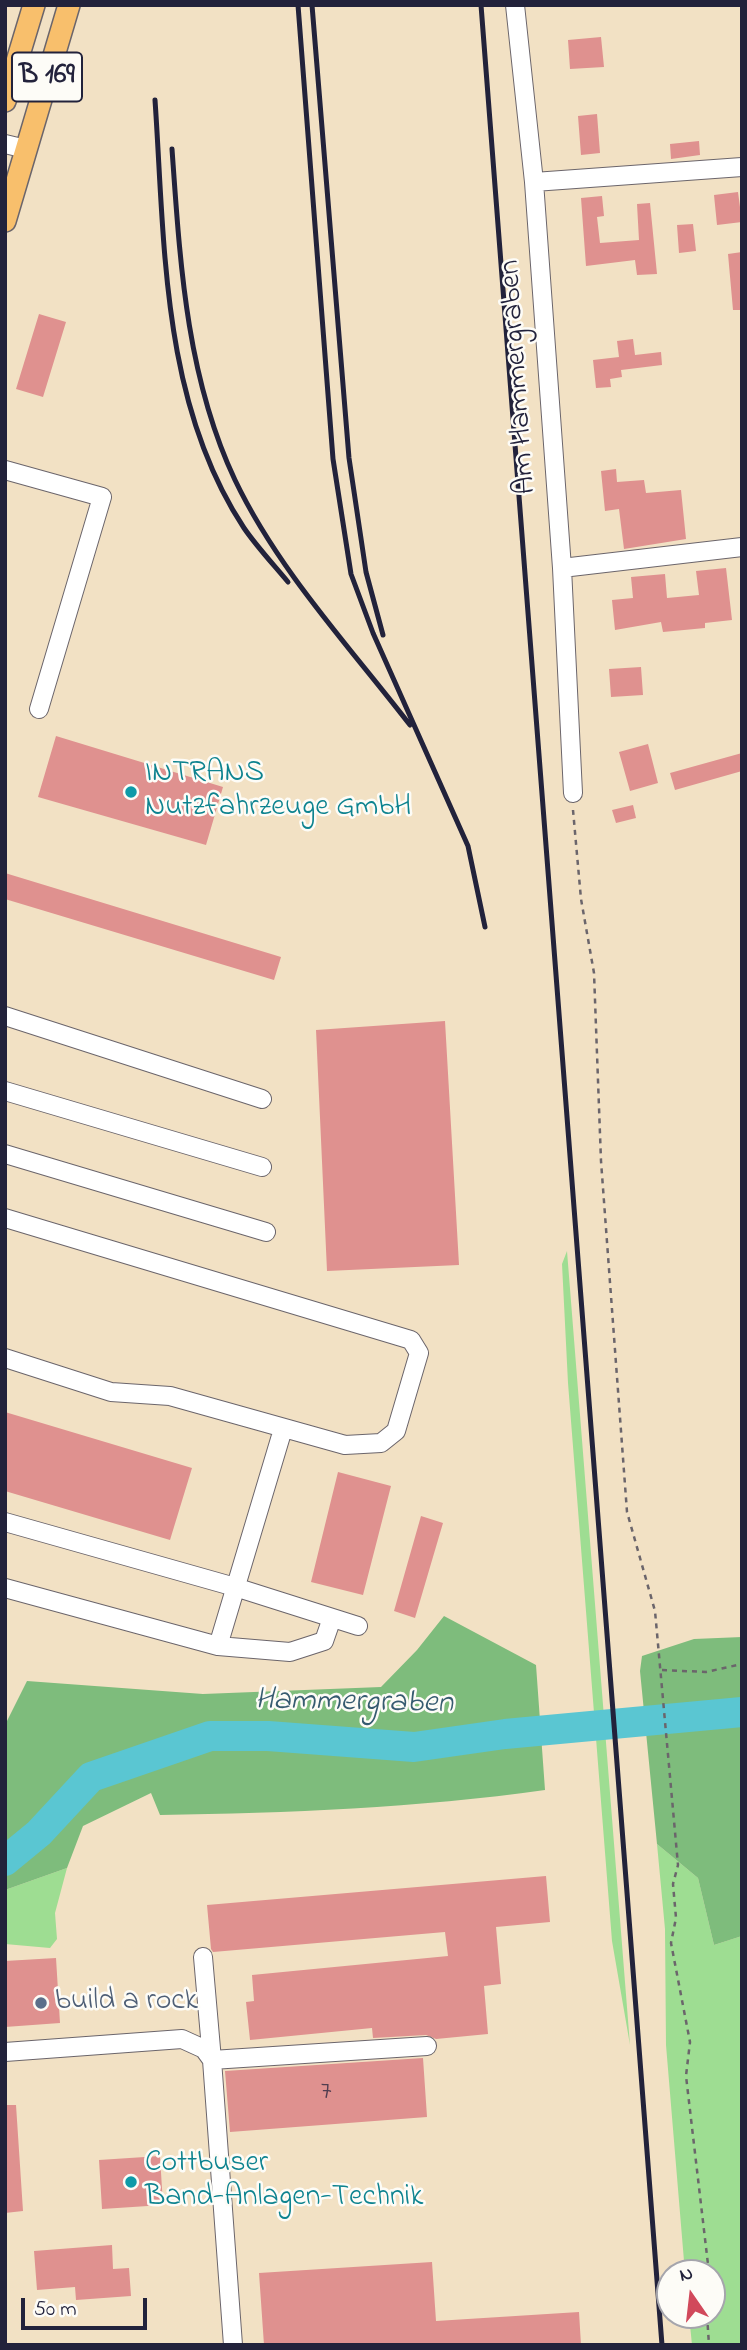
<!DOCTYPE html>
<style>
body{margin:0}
#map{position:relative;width:747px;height:2350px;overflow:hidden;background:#f2e1c4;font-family:"Indie Flower",sans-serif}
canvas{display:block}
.frame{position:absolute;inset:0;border:7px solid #22223b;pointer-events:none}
.north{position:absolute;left:656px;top:2259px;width:70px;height:70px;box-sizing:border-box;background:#fdfcf7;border:2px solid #a5a5ac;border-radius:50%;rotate:346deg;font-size:19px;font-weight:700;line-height:28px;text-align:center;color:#22223b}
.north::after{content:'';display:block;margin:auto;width:24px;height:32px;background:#d1495b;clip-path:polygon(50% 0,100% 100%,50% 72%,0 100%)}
.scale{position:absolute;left:21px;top:2298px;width:126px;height:32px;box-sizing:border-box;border:4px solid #22223b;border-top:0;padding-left:9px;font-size:21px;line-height:24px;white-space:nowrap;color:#22223b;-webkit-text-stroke:5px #fdfcf7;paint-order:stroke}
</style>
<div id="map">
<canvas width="747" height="2350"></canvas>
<div class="frame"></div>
<div class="north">N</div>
<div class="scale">50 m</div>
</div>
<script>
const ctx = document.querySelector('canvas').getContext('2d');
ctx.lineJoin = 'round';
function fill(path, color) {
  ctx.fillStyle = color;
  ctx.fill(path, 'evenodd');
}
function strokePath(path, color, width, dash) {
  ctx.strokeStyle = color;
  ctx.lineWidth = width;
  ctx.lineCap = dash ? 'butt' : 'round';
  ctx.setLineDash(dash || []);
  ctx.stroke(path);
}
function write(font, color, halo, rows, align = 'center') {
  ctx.font = font + ' "Indie Flower",sans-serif';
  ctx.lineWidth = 5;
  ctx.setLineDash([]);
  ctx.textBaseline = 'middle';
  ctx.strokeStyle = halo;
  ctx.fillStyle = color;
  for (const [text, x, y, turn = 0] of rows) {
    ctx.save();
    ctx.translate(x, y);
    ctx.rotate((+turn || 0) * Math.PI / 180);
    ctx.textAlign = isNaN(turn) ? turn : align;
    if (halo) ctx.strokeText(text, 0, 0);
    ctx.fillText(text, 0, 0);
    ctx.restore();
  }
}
fill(new Path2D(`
 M 567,1251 L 630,2045 L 612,1941 L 568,1383 L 562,1264 Z
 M 657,1844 L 698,1878 L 714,1945 L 742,1936 L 742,2345 L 692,2345 L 689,2315 L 712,2315 L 712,2273 L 685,2273 L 666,2045 L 665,1929 Z
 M 67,1868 L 55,1913 L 57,1939 L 50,1948 L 5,1944 L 5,1890 Z`), '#9edd92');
fill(new Path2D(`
 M 444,1616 L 536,1665 L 545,1790 C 417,1808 289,1813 160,1815 L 151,1793 L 83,1826 L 67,1868 L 5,1890 L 5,1725 L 27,1681 L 203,1694 L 381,1687 L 417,1650 Z
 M 742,1637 L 742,1936 L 714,1945 L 698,1878 L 657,1844 L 640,1671 L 642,1656 L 694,1639 Z`), '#7ebc7c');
strokePath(new Path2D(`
 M 5,1861 L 39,1833 L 91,1777 L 210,1736 L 268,1736 L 414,1747 L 505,1734 L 742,1712`), '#5ac6d2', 30);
fill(new Path2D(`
 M 601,37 L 604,67 L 570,69 L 568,40 Z
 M 597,114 L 600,153 L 581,155 L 578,116 Z
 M 699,141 L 700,155 L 671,159 L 670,144 Z
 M 738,192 L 742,222 L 717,225 L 714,195 Z
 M 602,196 L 604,216 L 597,217 L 600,243 L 639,240 L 637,204 L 650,203 L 657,274 L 637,275 L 635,260 L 586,266 L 581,198 Z
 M 693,224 L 696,251 L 679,253 L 677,225 Z
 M 742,252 L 742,310 L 733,310 L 728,254 Z
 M 39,314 L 66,322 L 43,397 L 16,389 Z
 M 633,339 L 635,355 L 661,352 L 662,365 L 621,370 L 622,377 L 610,379 L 611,387 L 596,388 L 593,360 L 619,357 L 617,341 Z
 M 616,469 L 617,482 L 644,480 L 646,493 L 681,490 L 686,539 L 624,549 L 619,509 L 605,511 L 601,471 Z
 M 726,568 L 732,620 L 705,623 L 705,628 L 663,632 L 661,622 L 615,630 L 612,600 L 633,598 L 631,577 L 665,574 L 667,598 L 699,595 L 696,571 Z
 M 641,667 L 643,695 L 611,697 L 609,669 Z
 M 56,736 L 223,787 L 206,845 L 38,797 Z
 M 648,744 L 658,783 L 630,791 L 619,752 Z
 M 742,753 L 742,771 L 675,790 L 670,773 Z
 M 633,805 L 636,818 L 616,823 L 612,810 Z
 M 5,873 L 281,957 L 274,980 L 5,899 Z
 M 445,1021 L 459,1265 L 327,1271 L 316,1030 Z
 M 5,1412 L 192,1468 L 170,1540 L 5,1491 Z
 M 338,1472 L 391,1486 L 363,1595 L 311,1582 Z
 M 421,1516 L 443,1523 L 415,1618 L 394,1611 Z
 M 546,1876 L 550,1922 L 496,1927 L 501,1984 L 484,1986 L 488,2034 L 436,2039 L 426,2035 L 373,2038 L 372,2028 L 250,2040 L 246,2002 L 254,2001 L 252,1975 L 448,1956 L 445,1932 L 213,1952 L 211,1949 L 207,1905 Z
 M 56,1958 L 60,2023 L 5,2027 L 5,1961 Z
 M 423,2058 L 427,2117 L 230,2132 L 225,2071 Z
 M 5,2105 L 16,2105 L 23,2211 L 5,2213 Z
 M 160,2156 L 163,2205 L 102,2209 L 99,2160 Z
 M 112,2245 L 113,2269 L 129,2268 L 131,2296 L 76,2300 L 75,2287 L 37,2290 L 34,2251 Z
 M 432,2262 L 436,2321 L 579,2312 L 581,2345 L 264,2345 L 259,2273 Z`), '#df918f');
const minor = new Path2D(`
 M 515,5 L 534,182 L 562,568 L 742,547
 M 5,144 L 26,149
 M 534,182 L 742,167
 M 5,470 L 102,497 L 39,709
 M 562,568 L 573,793
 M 5,1016 L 262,1099
 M 5,1091 L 262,1167
 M 5,1154 L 266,1232
 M 5,1218 L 411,1340 L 419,1353 L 396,1431 L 381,1443 L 345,1445 L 170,1396 L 111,1392 L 5,1358
 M 5,1522 L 235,1587 L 358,1626
 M 5,1588 L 218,1646 L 290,1652 L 324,1641 L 332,1618
 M 218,1646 L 283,1429
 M 203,1957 L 212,2060 L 427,2046
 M 5,2052 L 182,2039 L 204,2049 L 212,2060 L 233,2345`);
const major = new Path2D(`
 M 5,101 L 34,5
 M 5,221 L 69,5`);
strokePath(minor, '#6b656b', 20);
strokePath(major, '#6b656b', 24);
strokePath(new Path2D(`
 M 573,810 L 581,899 L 594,973 L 601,1161 L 627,1512 L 655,1611 L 678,1865 L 673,1884 L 676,1918 L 671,1943 L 690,2042 L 686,2076 L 709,2273
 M 662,1670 L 706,1672 L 742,1664
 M 707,2315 L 709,2345`), '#6b656b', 2.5, [5, 5]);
strokePath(minor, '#fff', 18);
strokePath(major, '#f8bf6c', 21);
strokePath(new Path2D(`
 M 298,5 L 333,459 L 351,574 L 373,633 L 468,846 L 485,927
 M 312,5 L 349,458 L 366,572 L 383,635
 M 481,5 L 662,2345
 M 155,100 C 165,244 161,402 244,528 C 257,547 274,565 288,582
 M 172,149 C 180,261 186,376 235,480 C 278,570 349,646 410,725`), '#22223b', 5);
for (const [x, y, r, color] of [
 [131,792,7,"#0f9aa8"],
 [41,2003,7,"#5c6f8a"],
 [131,2182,7,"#0f9aa8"]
]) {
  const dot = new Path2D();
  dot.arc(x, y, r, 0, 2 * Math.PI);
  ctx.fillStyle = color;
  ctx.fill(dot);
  strokePath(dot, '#fdfcf7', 2.5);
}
write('26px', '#513e50', null, [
 ["7",326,2094]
]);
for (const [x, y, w] of [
 [47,77,70]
]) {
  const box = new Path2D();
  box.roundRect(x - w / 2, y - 24.5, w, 49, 5);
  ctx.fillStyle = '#fdfcf7';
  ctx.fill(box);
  strokePath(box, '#22223b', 2);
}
write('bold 28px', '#22223b', null, [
 ["B 169",47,77]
]);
write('30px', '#22223b', '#fdfcf7', [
 ["Am Hammergraben",520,377,-94]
]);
write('30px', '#0d838f', '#fdfcf7', [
 ["INTRANS",145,775],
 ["Nutzfahrzeuge GmbH",145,809],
 ["Cottbuser",145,2165],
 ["Band-Anlagen-Technik",145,2199]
], 'left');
write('30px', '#4e5e75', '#fdfcf7', [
 ["build a rock",55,2003]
], 'left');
write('italic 32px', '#365b70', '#fdfcf7', [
 ["Hammergraben",354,1704,1]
]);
</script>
